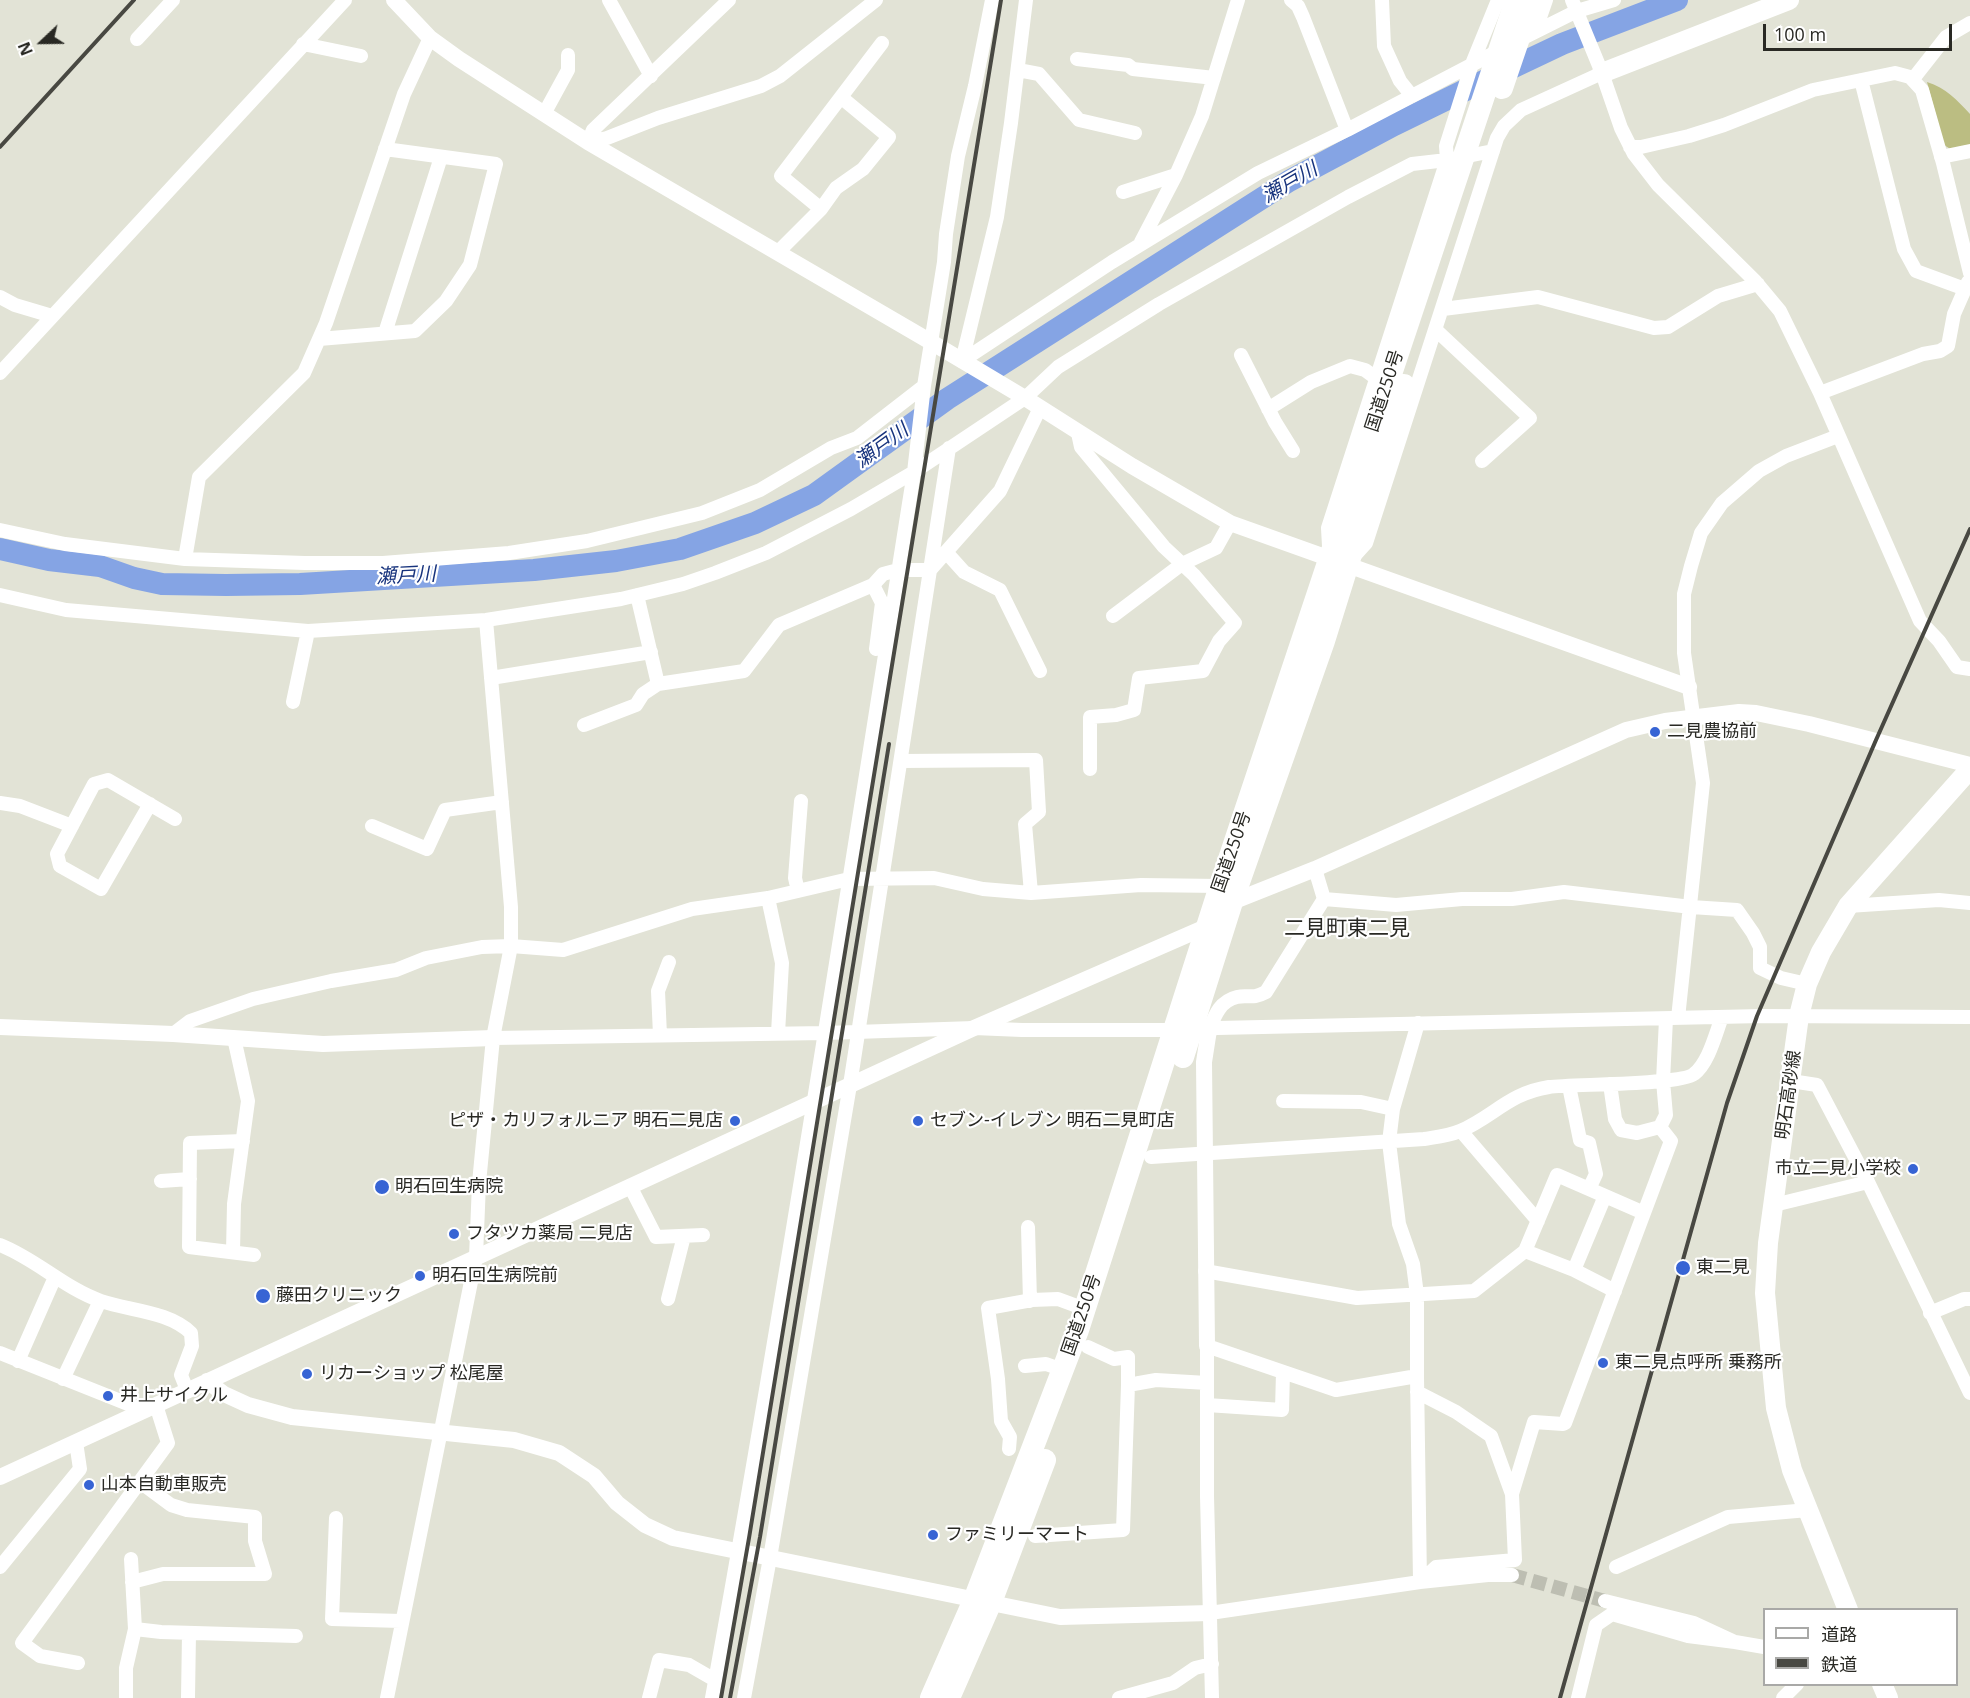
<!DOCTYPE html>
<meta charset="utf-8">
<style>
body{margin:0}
#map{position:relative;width:1970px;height:1698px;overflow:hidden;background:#e2e3d6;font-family:"Open Sans","Noto Sans JP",sans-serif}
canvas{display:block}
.legend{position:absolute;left:1763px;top:1608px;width:195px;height:78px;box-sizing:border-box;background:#fff;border:2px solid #a9a9a7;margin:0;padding:8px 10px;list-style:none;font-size:18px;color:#292924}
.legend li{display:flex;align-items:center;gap:12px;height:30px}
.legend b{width:30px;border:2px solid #a9a9a7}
.north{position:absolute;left:12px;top:12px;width:60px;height:60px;-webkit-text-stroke:4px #fff;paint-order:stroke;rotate:248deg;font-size:16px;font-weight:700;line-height:24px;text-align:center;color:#292924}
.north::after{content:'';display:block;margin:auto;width:21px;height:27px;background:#292924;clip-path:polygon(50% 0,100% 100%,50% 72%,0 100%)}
.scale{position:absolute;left:1763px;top:24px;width:189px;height:27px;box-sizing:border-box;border:3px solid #292924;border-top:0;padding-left:8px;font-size:18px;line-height:21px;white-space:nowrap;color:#292924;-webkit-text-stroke:4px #fff;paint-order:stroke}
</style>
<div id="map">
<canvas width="1970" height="1698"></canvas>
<ul class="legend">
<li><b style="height:8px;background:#fff"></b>道路</li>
<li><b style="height:8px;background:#484842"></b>鉄道</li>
</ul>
<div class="north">N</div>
<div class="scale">100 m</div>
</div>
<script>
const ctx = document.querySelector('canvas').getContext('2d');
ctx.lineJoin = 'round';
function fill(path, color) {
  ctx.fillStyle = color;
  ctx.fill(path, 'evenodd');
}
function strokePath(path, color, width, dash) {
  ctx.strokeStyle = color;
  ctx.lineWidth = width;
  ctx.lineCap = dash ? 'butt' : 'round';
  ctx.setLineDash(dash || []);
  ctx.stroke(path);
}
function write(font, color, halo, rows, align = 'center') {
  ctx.font = font + ' "Open Sans","Noto Sans JP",sans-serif';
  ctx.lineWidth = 4.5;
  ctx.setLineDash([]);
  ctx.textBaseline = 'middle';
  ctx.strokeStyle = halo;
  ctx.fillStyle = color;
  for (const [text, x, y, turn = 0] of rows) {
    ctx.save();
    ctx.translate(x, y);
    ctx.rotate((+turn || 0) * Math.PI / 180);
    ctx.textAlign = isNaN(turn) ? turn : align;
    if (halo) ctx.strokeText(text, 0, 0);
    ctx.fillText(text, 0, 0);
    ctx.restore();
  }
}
fill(new Path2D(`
 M 1927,82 C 1946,88 1957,100 1970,114 L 1970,146 L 1952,150 L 1944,145 Z`), '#bbbd82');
strokePath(new Path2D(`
 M 0,549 L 49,560 L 100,566 L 134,578 L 162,584 L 226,585 L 300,584 L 534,570 L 616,561 L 680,549 L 755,523 L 814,495 L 947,399 L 1289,181 L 1394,125 L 1486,80 L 1562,44 L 1677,0`), '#85a4e4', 22);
strokePath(new Path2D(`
 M 1512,1575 L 1605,1601`), '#bdbeb2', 14, [14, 7]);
strokePath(new Path2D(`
 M 609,0 L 651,76
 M 729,0 L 593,130 L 588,142 L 607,138 L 658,118 L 761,86 L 780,76 L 876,0
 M 1291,0 L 1298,6 L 1303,17 L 1347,130
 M 1382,0 L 1384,46 L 1400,81 L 1412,96
 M 1572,0 L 1602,73 L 1621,128 L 1634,154 L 1658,185 L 1755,281 L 1780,311 L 1820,393 L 1920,621 L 1939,641 L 1957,667 L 1970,669
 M 1535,32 L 1546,0
 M 137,39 L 173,0
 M 1517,41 L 1577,11 L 1614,0
 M 303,44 L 361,56
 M 1077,59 L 1128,65 L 1133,69 L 1214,78
 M 1018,70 L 1039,74 L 1079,120 L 1135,133
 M 1913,79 L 1946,37 L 1970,23
 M 1861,80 L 1904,249 L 1916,271 L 1965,289
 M 544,114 L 568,70 L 568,55
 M 1630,147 L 1641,147 L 1689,136 L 1724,125 L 1813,90 L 1895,73 L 1910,77 L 1922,90 L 1943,163 L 1970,273
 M 1941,157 L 1970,151
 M 1123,192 L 1176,175
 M 821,209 L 781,176 L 882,43
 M 1141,242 L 1176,175 L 1202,116 L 1238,0
 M 778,252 L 821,209 L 836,188 L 863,169 L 889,137 L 842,98
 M 0,297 L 15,305 L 52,316
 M 1443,309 L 1538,297 L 1654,328 L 1668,327 L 1718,296 L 1758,284
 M 1436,330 L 1530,418 L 1482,461
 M 385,333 L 441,157
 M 319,339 L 415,331 L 446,301 L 470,265 L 496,164 L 385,149
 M 1241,355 L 1275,422 L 1293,451
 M 962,361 L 1112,262 L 1258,173 L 1347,130 L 1500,50
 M 962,361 L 997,217 L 1011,123 L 1026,0
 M 0,373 L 345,0
 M 1820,393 L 1923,354 L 1940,351 L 1948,346 L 1954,314 L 1968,282
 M 1268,409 L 1311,382 L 1350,366 L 1365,370 L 1376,378
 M 1078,433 L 1081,447 L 1164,547 L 1194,575 L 1235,623 L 1219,641 L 1203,671 L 1139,678 L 1134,710 L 1116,715 L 1090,717 L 1090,769
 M 0,530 L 65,544 L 185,559 L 305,563 L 383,563 L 509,553 L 587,541 L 702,513 L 760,490 L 831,448 L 857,438 L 924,386
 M 1329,546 L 1328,528 L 1447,160 L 1446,146 L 1472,64 L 1498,0
 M 946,552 L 964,572 L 1000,590 L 1040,671
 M 1356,554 L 1366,543 L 1497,138 L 1504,126 L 1521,110 L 1602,73
 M 185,559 L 199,477 L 304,373 L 326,323 L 404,94 L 430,38
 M 873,585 L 882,603 L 876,649
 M 0,595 L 66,610 L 308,631 L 486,620 L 621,599 L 683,584 L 715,573 L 766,553 L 851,509 L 914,472 L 1025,398 L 1058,367 L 1159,304 L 1348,197 L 1412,164 L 1447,160 L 1493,151
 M 637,595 L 658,684 L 744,671 L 779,625 L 873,585 L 883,574 L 898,570 L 930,570 L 1000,491 L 1040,408
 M 1113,616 L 1182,564 L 1216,548 L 1230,523
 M 491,678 L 651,652
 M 293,702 L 308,631
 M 584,725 L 636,705 L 643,694 L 658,684
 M 901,761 L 1036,760 L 1039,812 L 1025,824 L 1031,893
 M 0,803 L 20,806 L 72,826
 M 150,804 L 101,889 L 60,866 L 57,854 L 94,784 L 108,780 L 175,819
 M 372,826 L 427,849 L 445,810 L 502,802
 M 798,891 L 795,878 L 801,801
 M 768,898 L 782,963 L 778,1033
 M 1324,899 L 1396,905 L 1462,899 L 1512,899 L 1564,892 L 1691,907 L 1737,910 L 1753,933 L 1760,947 L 1760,968 L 1781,978 L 1807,984
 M 1848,906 L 1939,900 L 1970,903
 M 1678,1018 L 1703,783 L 1684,653 L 1684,594 L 1691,566 L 1701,533 L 1722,503 L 1759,471 L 1786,456 L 1838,436
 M 1199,1030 L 1217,1028 L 1762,1016 L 1970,1017
 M 1209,1030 C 1215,1015 1220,1001 1237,997 C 1249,994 1251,1000 1266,992 L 1324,899 L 1315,869
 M 173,1034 L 190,1021 L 253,999 L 331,981 L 396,970 L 426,958 L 482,947 L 511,946 L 563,950 L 692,909 L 768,898 L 849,879 L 934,878 L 983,889 L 1031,893 L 1141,885 L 1220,886
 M 660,1035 L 658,991 L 669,962
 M 493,1038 L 826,1033 L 974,1028 L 1022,1030 L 1179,1030
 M 1791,1081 L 1817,1085 L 1868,1182 L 1970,1393
 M 1610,1084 L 1615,1119 L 1621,1130 L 1637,1133 L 1660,1127
 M 1569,1086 L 1580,1140 L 1589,1143 L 1596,1174 L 1589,1189
 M 1283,1101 L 1361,1102 L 1393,1109
 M 1660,1127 L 1666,1115 L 1663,1081 L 1666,1019
 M 1461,1131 L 1538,1221
 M 243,1141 L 190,1143 L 189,1247 L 254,1255
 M 1151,1157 L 1424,1139 C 1436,1137 1448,1136 1460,1131 C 1493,1117 1509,1093 1549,1087 C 1573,1084 1681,1085 1694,1074 C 1709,1062 1715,1035 1722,1017
 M 161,1181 L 190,1179
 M 630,1186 L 656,1237 L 703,1235
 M 1774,1205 L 1868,1182
 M 1028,1227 L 1030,1301
 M 0,1245 C 36,1259 64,1288 101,1301 C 130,1311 168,1311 191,1333 L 192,1346 L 181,1375 L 187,1390
 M 1525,1251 L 1557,1175 L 1644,1213
 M 233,1252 L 234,1204 L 248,1101 L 234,1038
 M 1574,1270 L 1605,1196
 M 1205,1271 L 1357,1298 L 1474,1291 L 1525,1251 L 1574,1270 L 1615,1291
 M 668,1299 L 684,1236
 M 1930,1313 L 1964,1299 L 1970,1299
 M 1088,1347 L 1114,1359 L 1128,1357 L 1128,1385
 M 0,1353 L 143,1410
 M 18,1361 L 55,1277
 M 1025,1366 L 1046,1364 L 1063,1370
 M 1417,1376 L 1417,1295 L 1413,1264 L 1399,1224 L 1389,1142 L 1393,1109 L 1418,1023
 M 63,1379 L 100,1301
 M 1417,1392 L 1456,1412 L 1491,1436 L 1512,1494
 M 1207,1405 L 1282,1410 L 1283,1372
 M 1009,1449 L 1010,1437 L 1001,1421 L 998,1379 L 988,1308 L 1032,1300 L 1058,1299 L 1085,1309
 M 336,1518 L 332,1619 L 401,1621
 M 1035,1536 L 1123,1530 L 1128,1385 L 1156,1380 L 1207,1383
 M 0,1567 L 80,1469 L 76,1442
 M 1616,1567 L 1728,1517 L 1808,1510
 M 132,1582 L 163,1574 L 265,1574 L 255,1541 L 255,1517 L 187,1510 L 171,1505 L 140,1482
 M 1605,1601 L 1694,1623 L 1735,1642 L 1764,1647
 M 1210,1613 L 1420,1582 L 1436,1567 L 1515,1560 L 1512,1494 L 1534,1422 L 1563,1424 L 1565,1423 L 1671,1141 L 1660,1127
 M 135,1629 L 161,1632 L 296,1636
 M 78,1663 L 40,1656 L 22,1643 L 168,1443 L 156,1405
 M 126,1698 L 126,1668 L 135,1629 L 131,1559
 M 188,1698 L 189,1633
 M 387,1698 L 476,1257 L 479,1183 L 493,1038 L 511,946 L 511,907 L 486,620
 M 649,1698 L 659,1660 L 689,1665 L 715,1680
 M 712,1698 C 786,1290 849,881 914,472 L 924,386 L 944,262 L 946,234 L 958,156 L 975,86 L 992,0
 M 744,1698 L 770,1558 L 850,1085 L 949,448
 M 1119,1698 L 1173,1683 L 1195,1668 L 1212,1664
 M 1212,1698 L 1207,1496 L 1207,1346 L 1336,1390 L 1417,1376 L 1420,1582 L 1488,1575 L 1512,1575
 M 1578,1698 L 1596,1625 L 1612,1614 L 1688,1636 L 1735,1642
 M 1783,1698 L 1797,1684`), '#fff', 14);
strokePath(new Path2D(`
 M 394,0 L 430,38 L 459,59 L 588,142 L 931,342 L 1025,398 L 1132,466 L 1230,523 L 1689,687
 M 0,1027 L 173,1034 L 323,1044 L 493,1038
 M 1207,1346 L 1204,1062 L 1209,1030
 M 207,1381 L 224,1394 L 248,1405 L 292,1417 L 514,1440 L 559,1453 L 594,1476 L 617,1503 L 645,1525 L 673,1538 L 1060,1617 L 1210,1613
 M 0,1477 L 974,1028 L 1208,926 L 1232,902 L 1315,869 L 1626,730 L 1665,721 L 1739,712 L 1756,713 L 1809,724 L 1970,765`), '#fff', 16);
strokePath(new Path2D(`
 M 1602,73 L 1789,0
 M 1848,1610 L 1792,1470 L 1776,1408 L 1765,1293 L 1768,1243 L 1799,1016 L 1807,984 L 1821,952 L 1848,906 L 1970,769
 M 1882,1684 L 1888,1698`), '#fff', 20);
strokePath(new Path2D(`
 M 1502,88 L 1532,0
 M 1183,1057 L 1232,902 L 1324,641 L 1404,385
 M 931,1698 L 974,1600 L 1078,1330 L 1220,886 L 1516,0
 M 949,1698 L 991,1602 L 1045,1460`), '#fff', 22);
strokePath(new Path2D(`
 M 0,147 L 134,0
 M 721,1698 L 749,1538 L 1001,0
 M 730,1698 L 760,1537 L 889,744
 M 1560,1698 L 1727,1103 L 1757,1016 L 1876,740 L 1970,529`), '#484842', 4);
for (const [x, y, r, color] of [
 [1655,732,6,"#3764d4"],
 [735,1121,6,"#3764d4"],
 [918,1121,6,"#3764d4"],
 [1913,1169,6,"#3764d4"],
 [382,1187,8,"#3764d4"],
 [454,1234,6,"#3764d4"],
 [1683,1268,8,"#3764d4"],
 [420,1276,6,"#3764d4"],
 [263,1296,8,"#3764d4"],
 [1603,1363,6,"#3764d4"],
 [307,1374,6,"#3764d4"],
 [108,1396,6,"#3764d4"],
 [89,1485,6,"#3764d4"],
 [933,1535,6,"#3764d4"]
]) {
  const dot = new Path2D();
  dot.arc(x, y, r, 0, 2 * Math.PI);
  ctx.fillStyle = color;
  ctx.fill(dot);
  strokePath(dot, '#fff', 2);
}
write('18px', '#292924', '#fff', [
 ["国道250号",1385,391,-72],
 ["国道250号",1232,852,-71],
 ["明石高砂線",1789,1095,-82],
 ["国道250号",1082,1315,-71]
]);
write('18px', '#292924', '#fff', [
 ["二見農協前",1667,732],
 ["ピザ・カリフォルニア 明石二見店",723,1121,"right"],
 ["セブン-イレブン 明石二見町店",930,1121],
 ["市立二見小学校",1901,1169,"right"],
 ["明石回生病院",395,1187],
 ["フタツカ薬局 二見店",466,1234],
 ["東二見",1696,1268],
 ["明石回生病院前",432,1276],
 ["藤田クリニック",276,1296],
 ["東二見点呼所 乗務所",1615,1363],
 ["リカーショップ 松尾屋",319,1374],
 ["井上サイクル",120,1396],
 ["山本自動車販売",101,1485],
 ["ファミリーマート",945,1535]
], 'left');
write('italic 20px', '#17337d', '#fff', [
 ["瀬戸川",1290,183,-30],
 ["瀬戸川",882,446,-36],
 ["瀬戸川",406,576,-3]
]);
write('21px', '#292924', '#fff', [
 ["二見町東二見",1347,929]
]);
</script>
